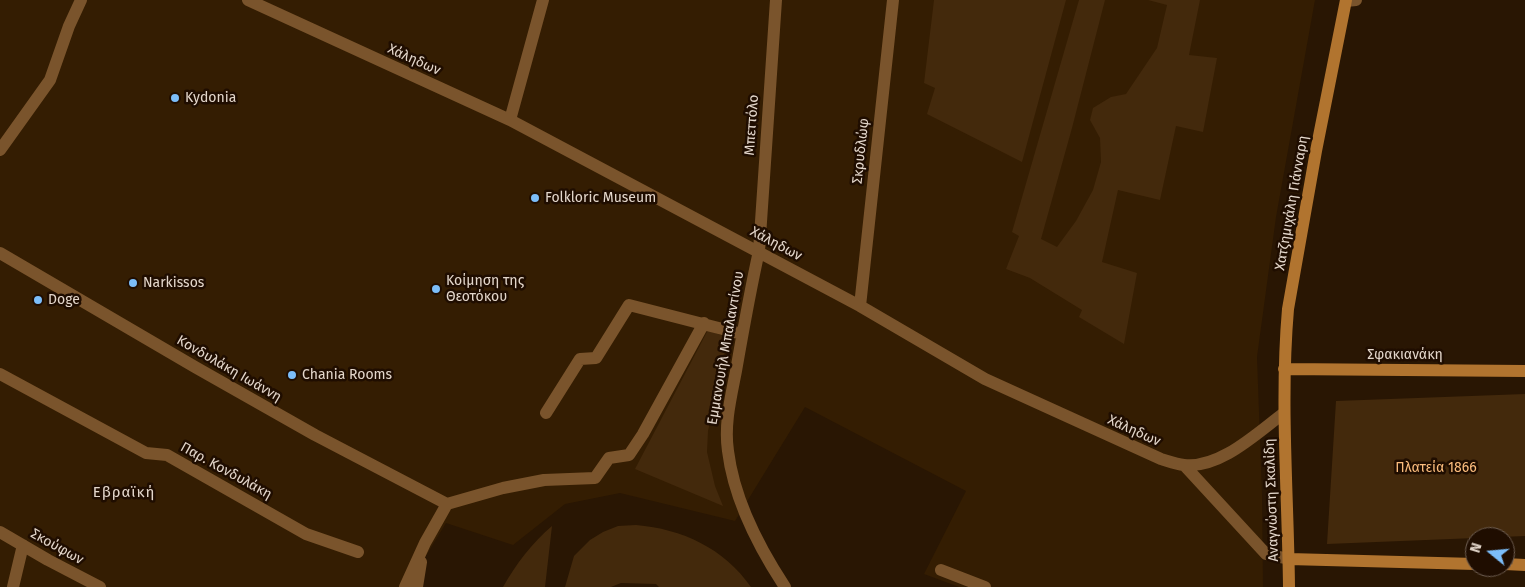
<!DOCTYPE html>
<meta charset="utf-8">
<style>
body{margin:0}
#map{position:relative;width:1525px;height:587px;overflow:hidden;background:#291603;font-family:"Fira Sans",sans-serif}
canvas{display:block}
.north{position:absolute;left:1465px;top:527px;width:50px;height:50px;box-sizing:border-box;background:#1f0d00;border:1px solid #6e5e51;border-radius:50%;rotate:287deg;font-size:14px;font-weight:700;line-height:20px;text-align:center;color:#e4d7cb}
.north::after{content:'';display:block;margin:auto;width:18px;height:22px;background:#7cbef9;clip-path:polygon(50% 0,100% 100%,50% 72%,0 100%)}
</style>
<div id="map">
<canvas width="1525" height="587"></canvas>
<div class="north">N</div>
</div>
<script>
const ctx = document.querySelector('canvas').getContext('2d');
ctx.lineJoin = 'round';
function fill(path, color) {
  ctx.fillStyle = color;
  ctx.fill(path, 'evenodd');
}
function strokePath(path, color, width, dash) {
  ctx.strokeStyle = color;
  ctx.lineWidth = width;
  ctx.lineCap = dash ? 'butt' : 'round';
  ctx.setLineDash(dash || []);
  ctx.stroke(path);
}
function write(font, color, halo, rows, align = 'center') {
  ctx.font = font + ' "Fira Sans",sans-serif';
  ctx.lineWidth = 5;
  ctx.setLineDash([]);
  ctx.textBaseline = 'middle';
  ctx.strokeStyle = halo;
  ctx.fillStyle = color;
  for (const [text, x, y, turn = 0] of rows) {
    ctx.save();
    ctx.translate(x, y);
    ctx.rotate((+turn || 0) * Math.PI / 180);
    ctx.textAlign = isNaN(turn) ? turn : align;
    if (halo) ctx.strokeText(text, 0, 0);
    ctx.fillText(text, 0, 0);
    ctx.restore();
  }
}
fill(new Path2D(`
 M 0,0 L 1315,0 L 1276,217 L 1257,357 L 1262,495 L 1263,587 L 959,587 L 924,574 L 966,491 L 805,407 L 735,521 L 620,493 L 565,504 L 513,545 L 446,523 L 407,587 L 0,587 Z`), '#341d02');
fill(new Path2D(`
 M 934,0 L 1066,0 L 1022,162 L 927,114 L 935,88 L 924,83 Z
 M 1079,0 L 1105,0 L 1072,128 L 1041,239 L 1057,247 L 1076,221 L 1093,190 L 1101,162 L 1100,138 L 1090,120 L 1093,108 L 1111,97 L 1126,94 L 1157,48 L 1167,5 L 1148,0 L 1200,0 L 1189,55 L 1217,58 L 1203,132 L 1176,126 L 1160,200 L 1118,190 L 1102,262 L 1137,273 L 1124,344 L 1079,317 L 1082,310 L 1030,278 L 1006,269 L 1019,236 L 1012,232 Z
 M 708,330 L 728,338 L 708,431 L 707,452 L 715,486 L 723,506 L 635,469 Z
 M 1525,394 L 1525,536 L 1327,544 L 1336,401 Z
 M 636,525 C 682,529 724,548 751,587 L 659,587 L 656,584 L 621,583 L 611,587 L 565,587 L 574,556 L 590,540 L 603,532 L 618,526 Z
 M 552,526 L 545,587 L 503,587 C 516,564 532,543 552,526 Z`), '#43290c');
strokePath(new Path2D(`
 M 248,0 L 510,120 L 860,306 L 985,379 L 1161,459 C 1168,461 1176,464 1184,465 C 1220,469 1257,433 1284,413
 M 776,0 L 759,251 C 750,291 743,331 736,371 C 731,397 724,424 728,451 C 734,500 758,546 785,587
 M 1346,1 L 1356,0
 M 510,120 L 543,0
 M 0,150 L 50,80 L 69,26 L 81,0
 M 0,253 L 195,367 L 315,435 L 447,504
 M 860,306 L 893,0
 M 0,374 L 146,453 L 167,455 L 306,534 L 358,552
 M 546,413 L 580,359 L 596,358 L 629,305 L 742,334
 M 1184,465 L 1266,554 L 1289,559
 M 0,532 L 48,560 L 100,587
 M 941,570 L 985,587
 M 13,587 L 23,545
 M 405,587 L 425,543 L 447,504 L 503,488 L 544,480 L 595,478 L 609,458 L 629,455 L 643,434 L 704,323
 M 417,587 L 421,562`), '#7a542c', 12);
strokePath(new Path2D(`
 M 1284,369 L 1525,371
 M 1289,559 L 1475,564
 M 1505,564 L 1525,565
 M 1289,587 C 1288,494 1280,402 1288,309 L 1316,151 L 1346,0`), '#b1742f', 12);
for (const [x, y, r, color] of [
 [175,98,5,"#7cbef9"],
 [535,198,5,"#7cbef9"],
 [133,283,5,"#7cbef9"],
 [436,289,5,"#7cbef9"],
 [38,300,5,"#7cbef9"],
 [292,375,5,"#7cbef9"]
]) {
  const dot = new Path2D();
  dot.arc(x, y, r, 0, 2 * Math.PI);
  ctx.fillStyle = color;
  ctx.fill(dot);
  strokePath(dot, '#1f0d00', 2);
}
write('14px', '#e4d7cb', '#1f0d00', [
 ["Χάληδων",414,60,24],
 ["Μπεττόλο",752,125,-86],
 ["Σκρυδλώφ",861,151,-84],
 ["Χατζημιχάλη Γιάνναρη",1292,203,-80],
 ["Χάληδων",776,244,28],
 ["Εμμανουήλ Μπαλαντίνου",726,348,-80],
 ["Σφακιανάκη",1405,355],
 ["Κονδυλάκη Ιωάννη",229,369,30],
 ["Χάληδων",1134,431,24],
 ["Παρ. Κονδυλάκη",226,471,29],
 ["Αναγνώστη Σκαλίδη",1272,500,-92],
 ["Σκούφων",57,547,29]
]);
write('14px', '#e4d7cb', '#1f0d00', [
 ["Kydonia",185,98],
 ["Folkloric Museum",545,198],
 ["Κοίμηση της",446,281],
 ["Θεοτόκου",446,297],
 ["Narkissos",143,283],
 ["Doge",48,300],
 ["Chania Rooms",302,375]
], 'left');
write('14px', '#fcbd7d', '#1f0d00', [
 ["Πλατεία 1866",1436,468]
]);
ctx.letterSpacing = '1px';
write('15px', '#e4d7cb', '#1f0d00', [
 ["Εβραϊκή",124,493]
]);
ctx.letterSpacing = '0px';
</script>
